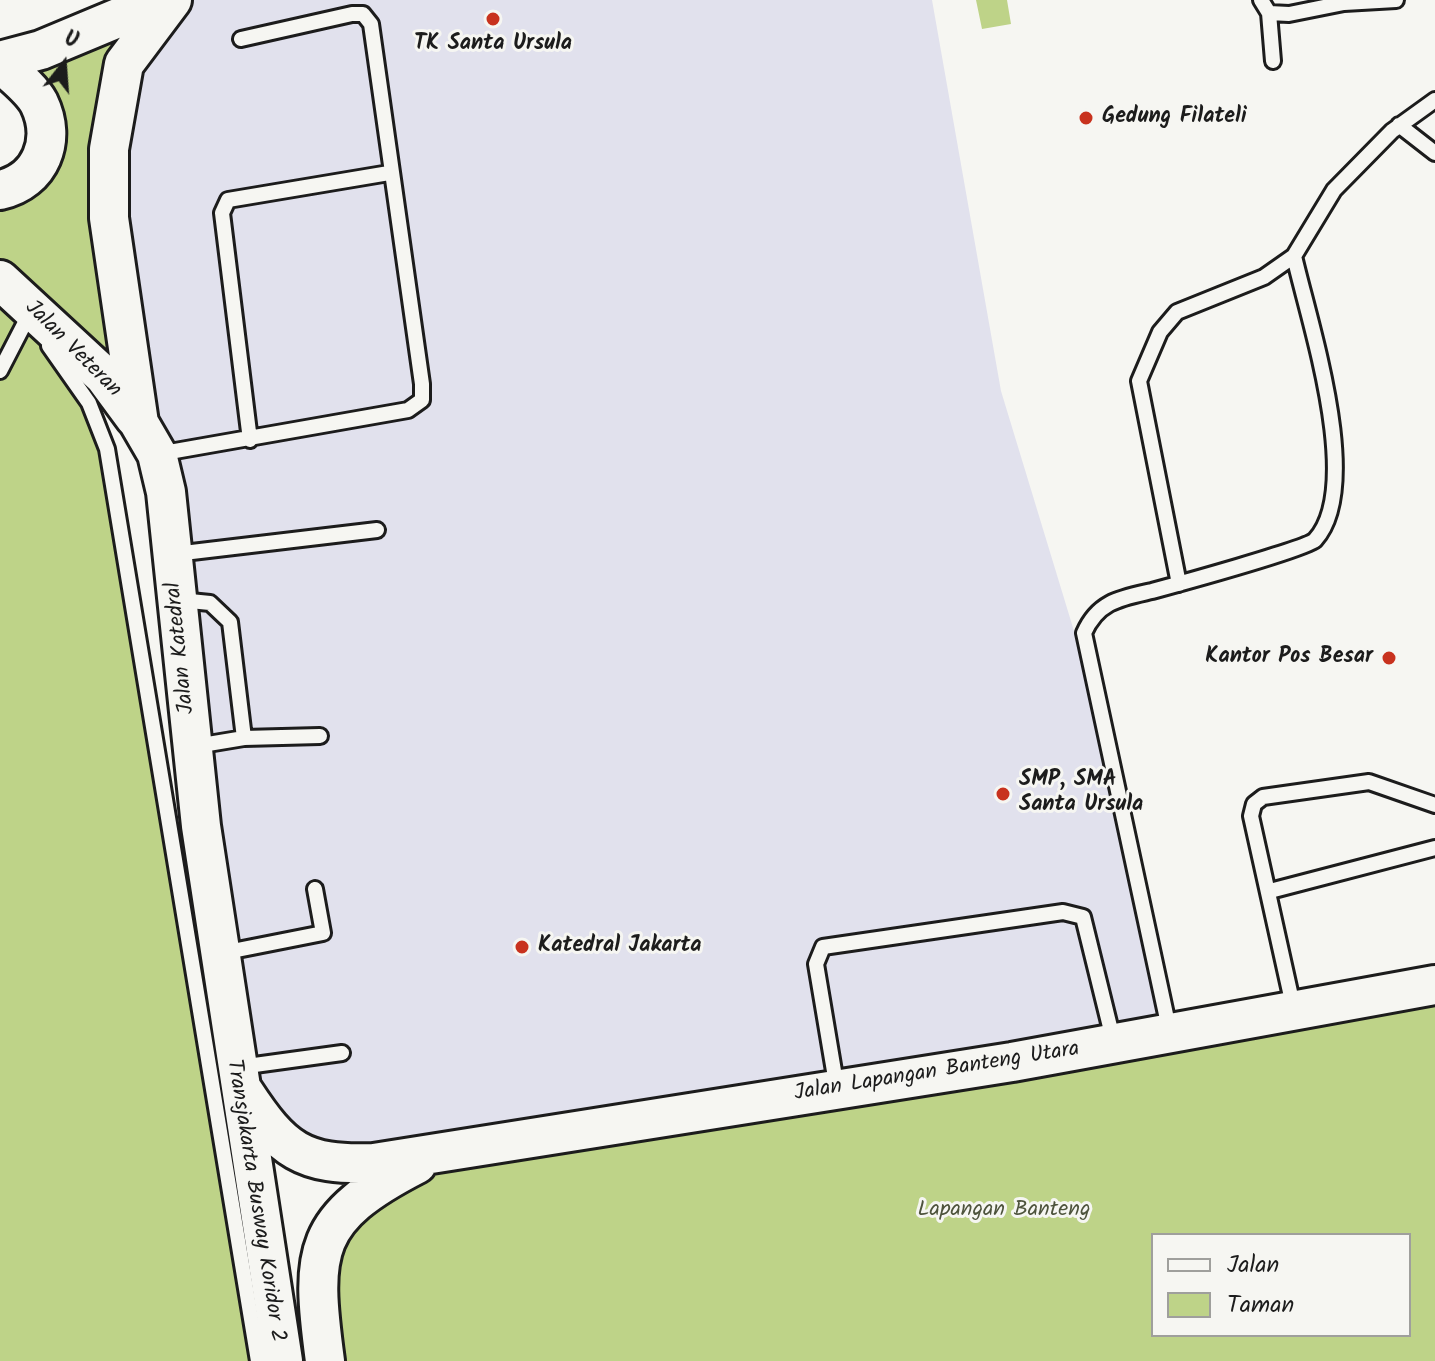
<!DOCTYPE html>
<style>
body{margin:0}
#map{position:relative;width:1435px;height:1361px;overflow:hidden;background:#f6f6f2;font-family:Kalam,sans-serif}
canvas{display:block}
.legend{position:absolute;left:1151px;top:1233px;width:260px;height:104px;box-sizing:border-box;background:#f6f6f2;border:2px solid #9f9f9c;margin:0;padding:10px 14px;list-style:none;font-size:24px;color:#1c1c1c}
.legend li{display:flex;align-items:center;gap:16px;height:40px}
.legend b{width:40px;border:2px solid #9f9f9c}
.north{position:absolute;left:24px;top:24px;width:80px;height:80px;-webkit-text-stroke:6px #f6f6f2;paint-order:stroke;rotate:17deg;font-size:22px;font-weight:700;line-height:32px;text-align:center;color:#1c1c1c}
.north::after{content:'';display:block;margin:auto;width:28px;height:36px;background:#1c1c1c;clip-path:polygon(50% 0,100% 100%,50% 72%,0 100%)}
</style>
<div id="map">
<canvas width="1435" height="1361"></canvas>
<ul class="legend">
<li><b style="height:10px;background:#f6f6f2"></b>Jalan</li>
<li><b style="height:22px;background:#bed388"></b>Taman</li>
</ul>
<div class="north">U</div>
</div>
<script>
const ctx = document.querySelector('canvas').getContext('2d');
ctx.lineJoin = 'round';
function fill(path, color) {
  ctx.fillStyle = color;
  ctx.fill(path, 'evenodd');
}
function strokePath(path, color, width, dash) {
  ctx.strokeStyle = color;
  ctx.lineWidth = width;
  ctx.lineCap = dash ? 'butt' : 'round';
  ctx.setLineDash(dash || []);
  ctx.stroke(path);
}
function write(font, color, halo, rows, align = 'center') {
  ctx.font = font + ' Kalam,sans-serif';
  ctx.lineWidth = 6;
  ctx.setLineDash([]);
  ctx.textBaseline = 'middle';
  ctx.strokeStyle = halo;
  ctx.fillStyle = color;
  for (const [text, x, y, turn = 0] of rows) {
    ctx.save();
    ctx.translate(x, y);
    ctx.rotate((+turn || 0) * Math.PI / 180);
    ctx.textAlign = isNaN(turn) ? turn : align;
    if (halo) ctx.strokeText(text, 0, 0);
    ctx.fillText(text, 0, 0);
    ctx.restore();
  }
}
fill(new Path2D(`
 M 172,0 L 932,0 L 1001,391 L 1112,756 L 1171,1032 L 337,1165 L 261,1118 L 121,301 L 114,105 Z`), '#e1e1ed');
fill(new Path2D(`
 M 161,0 L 114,105 L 139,423 L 0,280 L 0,190 L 39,166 L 30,92 L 41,50 Z
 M 976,0 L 1007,0 L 1011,24 L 982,29 Z
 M 0,284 L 28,317 L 104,435 L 257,1361 L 0,1361 Z
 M 1435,985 L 1435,1361 L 325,1361 L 321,1257 L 399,1174 ZM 1153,1235 L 1409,1235 L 1409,1335 L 1153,1335 Z`), '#bed388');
const service = new Path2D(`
 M 1261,0 L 1269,13 L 1273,61
 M 1269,13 L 1289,14 L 1344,3 L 1396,0
 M 1399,125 L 1435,153
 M 49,346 L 89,403 L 107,449 L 258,1361
 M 0,371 L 31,311
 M 250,440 L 222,213 L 228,200 L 389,173
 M 158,454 L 408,410 L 422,400 L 422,384 L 371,24 L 363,14 L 352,14 L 241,39
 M 175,554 L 377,530
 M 1179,584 L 1139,381 L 1160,332 L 1177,312 L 1264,277 L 1294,256 L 1334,190 L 1392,131 L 1435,100
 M 180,600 L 210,603 L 230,622 L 244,738
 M 196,746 L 244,738 L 320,736
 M 1270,891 L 1435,848
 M 222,953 L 323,933 L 315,889
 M 1294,1010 L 1251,816 L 1254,804 L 1263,797 L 1369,782 L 1435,805
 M 1170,1033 L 1084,633 C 1098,601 1121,598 1152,591 C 1174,585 1305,549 1315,540 C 1364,486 1309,322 1294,256
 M 240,1067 L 342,1053
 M 837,1089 L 816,964 L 823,947 L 1063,912 L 1083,917 L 1114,1043`);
const secondary = new Path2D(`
 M 172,0 L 124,64 L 109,149 L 109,218 L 139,423 L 157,454 L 166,492 L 201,826 L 283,1361
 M 0,61 L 41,50 L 161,0
 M 0,63 C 12,74 31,88 39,103 C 57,140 41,181 0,190
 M 0,280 L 104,376 L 135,418
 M 244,1092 C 282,1150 302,1166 374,1163 L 1012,1062 L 1435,985
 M 325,1361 C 310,1250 312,1218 417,1164`);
strokePath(service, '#1c1c1c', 20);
strokePath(secondary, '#1c1c1c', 44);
strokePath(service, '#f6f6f2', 14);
strokePath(secondary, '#f6f6f2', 38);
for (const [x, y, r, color] of [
 [493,19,8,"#c8321e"],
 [1086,118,8,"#c8321e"],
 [1389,658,8,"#c8321e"],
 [1003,794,8,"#c8321e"],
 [522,947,8,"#c8321e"]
]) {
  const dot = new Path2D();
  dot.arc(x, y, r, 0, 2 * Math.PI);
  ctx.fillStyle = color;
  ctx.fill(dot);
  strokePath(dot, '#f6f6f2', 3);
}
write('bold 22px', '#1c1c1c', '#f6f6f2', [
 ["TK Santa Ursula",493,45,"center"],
 ["Gedung Filateli",1102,118],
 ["Kantor Pos Besar",1373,658,"right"],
 ["SMP, SMA",1019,781],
 ["Santa Ursula",1019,806],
 ["Katedral Jakarta",538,947]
], 'left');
write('22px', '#1c1c1c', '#f6f6f2', [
 ["Jalan Veteran",72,350,45],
 ["Jalan Katedral",182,648,-96],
 ["Jalan Lapangan Banteng Utara",937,1073,-9],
 ["Transjakarta Busway Koridor 2",254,1201,81]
]);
write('22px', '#4d533c', '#f6f6f2', [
 ["Lapangan Banteng",1004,1211]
]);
</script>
